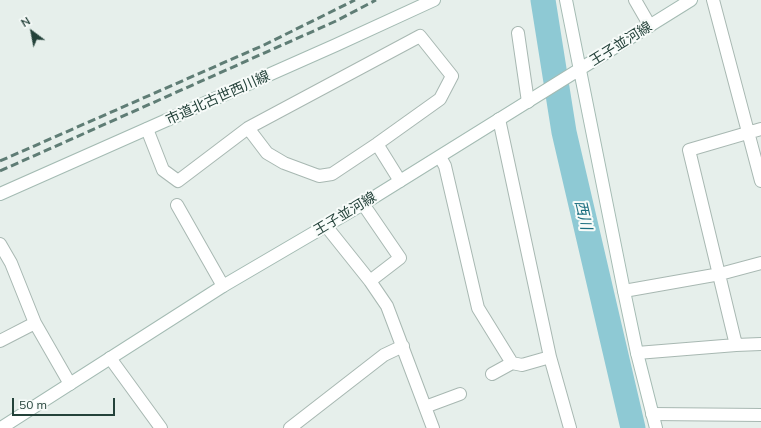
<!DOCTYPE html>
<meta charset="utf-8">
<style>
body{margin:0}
#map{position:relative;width:761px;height:428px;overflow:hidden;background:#e6efeb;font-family:Mulish,sans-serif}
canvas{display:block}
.north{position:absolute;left:12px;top:12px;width:40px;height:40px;-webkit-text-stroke:3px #f7fbf9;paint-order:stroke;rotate:328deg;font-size:11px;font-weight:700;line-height:16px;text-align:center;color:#24423a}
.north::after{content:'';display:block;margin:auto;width:14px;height:18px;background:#24423a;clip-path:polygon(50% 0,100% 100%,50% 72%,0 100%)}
.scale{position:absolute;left:12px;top:398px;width:103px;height:18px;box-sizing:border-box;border:2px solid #24423a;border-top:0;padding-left:5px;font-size:12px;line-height:14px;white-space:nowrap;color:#24423a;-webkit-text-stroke:3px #f7fbf9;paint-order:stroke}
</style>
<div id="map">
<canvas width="761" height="428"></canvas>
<div class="north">N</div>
<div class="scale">50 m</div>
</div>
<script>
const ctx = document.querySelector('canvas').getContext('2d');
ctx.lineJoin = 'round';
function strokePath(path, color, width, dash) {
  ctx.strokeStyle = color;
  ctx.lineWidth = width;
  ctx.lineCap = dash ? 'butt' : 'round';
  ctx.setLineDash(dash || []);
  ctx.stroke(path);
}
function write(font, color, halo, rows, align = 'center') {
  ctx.font = font + ' Mulish,"Noto Sans JP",sans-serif';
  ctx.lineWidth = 4;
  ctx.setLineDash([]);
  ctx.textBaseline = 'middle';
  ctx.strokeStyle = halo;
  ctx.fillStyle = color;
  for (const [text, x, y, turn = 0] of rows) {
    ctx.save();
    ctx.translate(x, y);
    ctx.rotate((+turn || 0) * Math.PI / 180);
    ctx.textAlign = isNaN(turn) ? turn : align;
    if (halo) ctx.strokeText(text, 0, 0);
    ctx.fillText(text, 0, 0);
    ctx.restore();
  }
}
strokePath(new Path2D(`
 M 543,0 L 564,132 L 633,428`), '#8ec9d4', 25);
const street = new Path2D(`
 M 635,0 L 650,26
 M 713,0 L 761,181
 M 518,33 L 528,102
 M 420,36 L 452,76 L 440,99 L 377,144 L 332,174 L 319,176 L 284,163 L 267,153 L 248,128 Z
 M 147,129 L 163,170 L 178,181 L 248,128
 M 761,129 L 689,150 L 736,345 L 761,344
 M 377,144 L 400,181
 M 440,157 L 445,166 L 478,308 L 512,363
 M 363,204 L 400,258 L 370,281
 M 177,205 L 223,286
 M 326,226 L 370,281 L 387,306 L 433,428
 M 0,244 L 11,263 L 35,323 L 70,384
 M 624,291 L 720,274 L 761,263
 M 0,341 L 35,323
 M 637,353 L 736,345
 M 550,357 L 570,428
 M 110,358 L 161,428
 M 492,374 L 512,363 L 522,365 L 550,357 L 499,119
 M 425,407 L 460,394
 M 652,414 L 761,415
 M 290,428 L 384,355 L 403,346`);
const secondary = new Path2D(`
 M 566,0 L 624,291 L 637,353 L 656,428
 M 0,194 L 336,45 L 434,0
 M 1,428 L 223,286 L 363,204 L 691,0`);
strokePath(street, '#a8b8b2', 14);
strokePath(secondary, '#a4bbb3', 14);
strokePath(street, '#fff', 12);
strokePath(secondary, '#fff', 12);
strokePath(new Path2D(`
 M 0,161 L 264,45 L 355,0
 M 0,171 L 336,21 L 376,0`), '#5f7d75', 3, [8, 4]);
write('14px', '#24423a', '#f7fbf9', [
 ["王子並河線",621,44,-32],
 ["市道北古世西川線",218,98,-24],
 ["王子並河線",345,214,-31]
]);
write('italic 15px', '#1c6f80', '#f7fbf9', [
 ["西川",583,215,77]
]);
</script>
